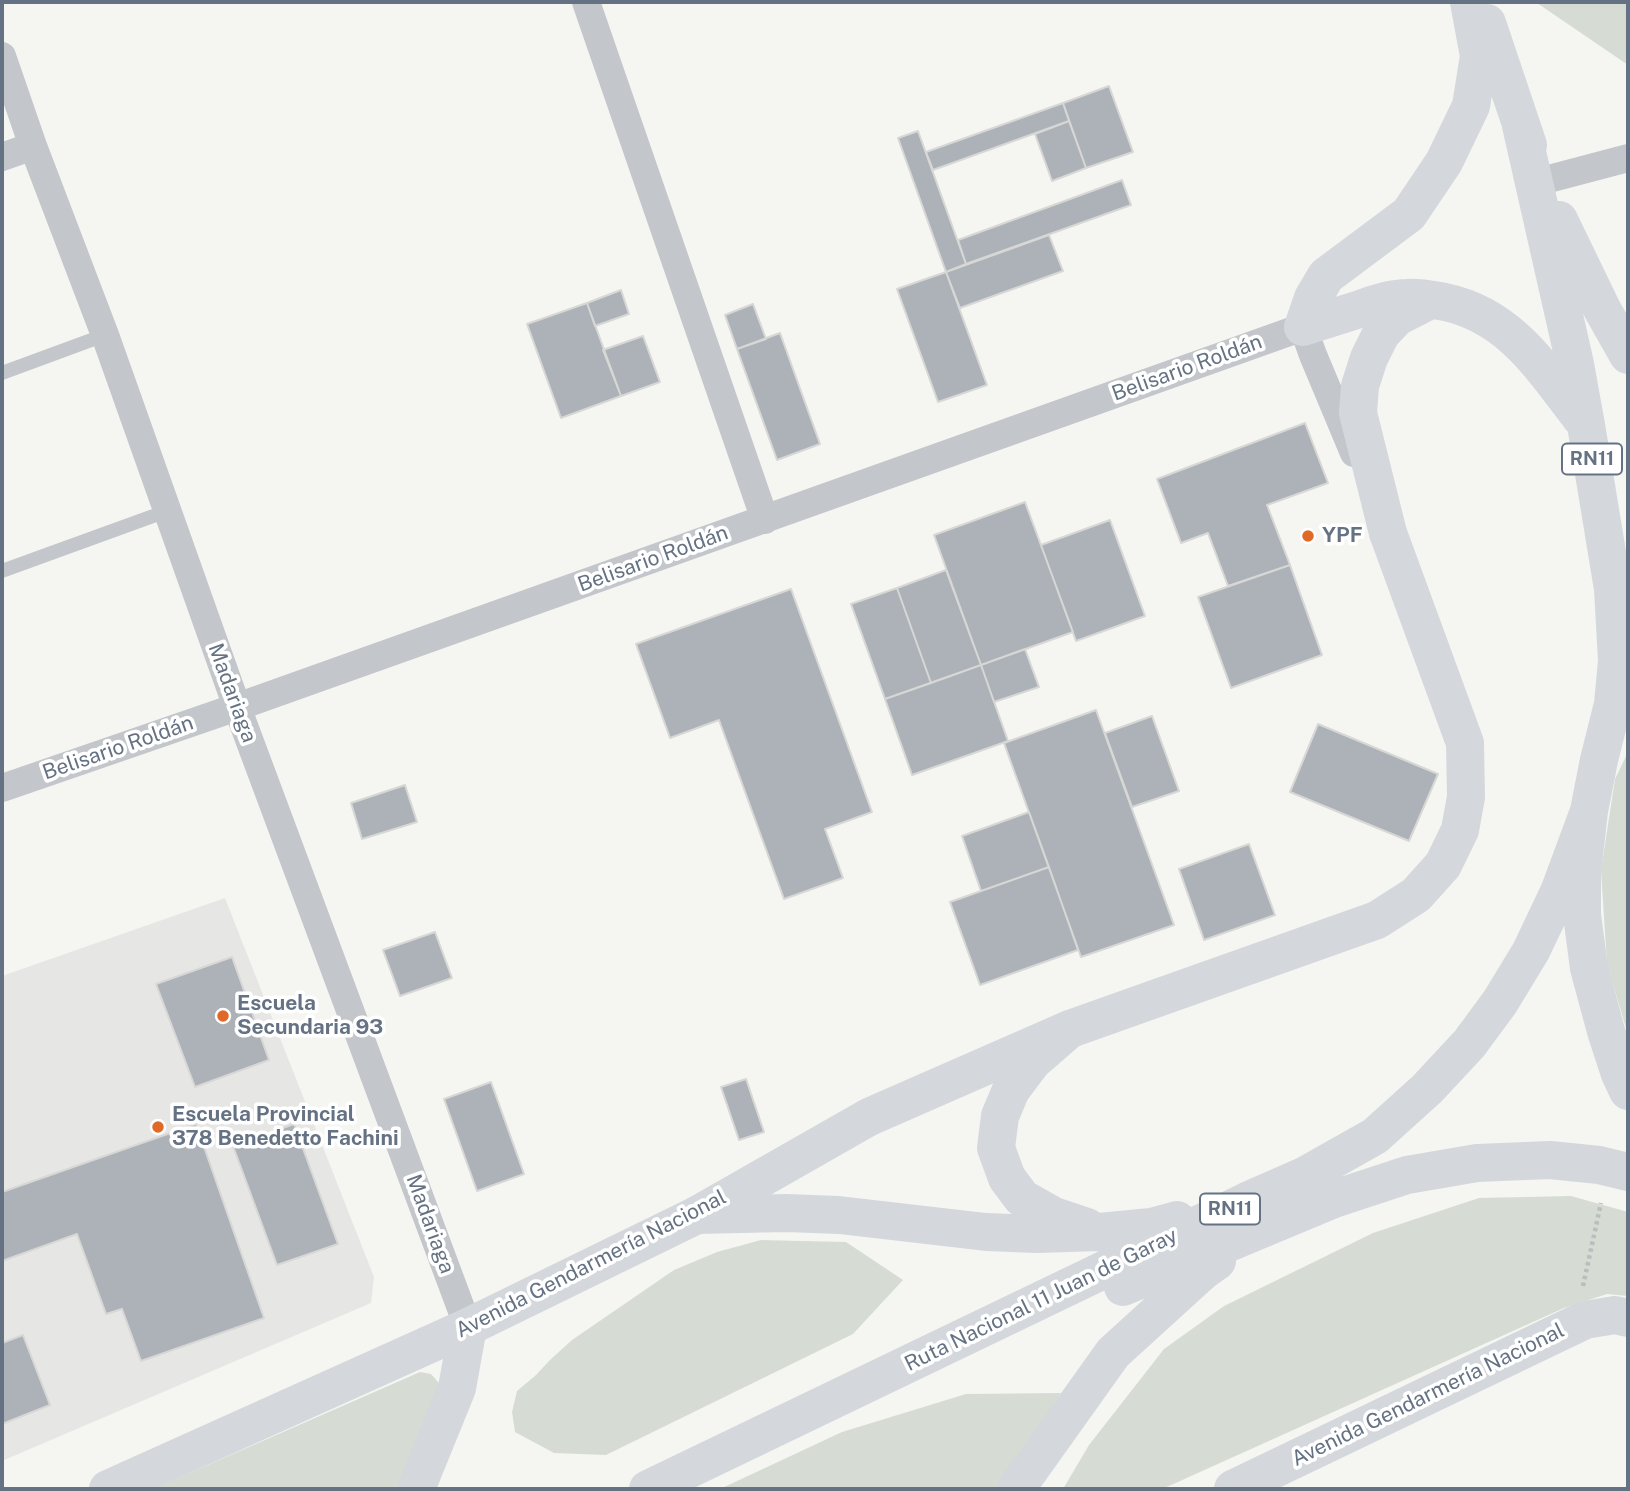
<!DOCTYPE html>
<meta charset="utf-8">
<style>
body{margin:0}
#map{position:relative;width:1630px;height:1491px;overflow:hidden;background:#f5f6f2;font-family:"Public Sans",sans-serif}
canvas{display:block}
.frame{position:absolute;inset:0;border:4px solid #657283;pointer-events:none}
</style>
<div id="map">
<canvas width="1630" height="1491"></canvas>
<div class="frame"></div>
</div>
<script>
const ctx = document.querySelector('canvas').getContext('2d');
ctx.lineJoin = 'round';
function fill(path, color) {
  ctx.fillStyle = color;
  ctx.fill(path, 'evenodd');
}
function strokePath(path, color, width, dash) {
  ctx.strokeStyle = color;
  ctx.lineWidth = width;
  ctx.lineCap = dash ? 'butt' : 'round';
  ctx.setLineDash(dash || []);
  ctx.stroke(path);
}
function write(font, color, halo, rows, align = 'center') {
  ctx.font = font + ' "Public Sans",sans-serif';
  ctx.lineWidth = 7;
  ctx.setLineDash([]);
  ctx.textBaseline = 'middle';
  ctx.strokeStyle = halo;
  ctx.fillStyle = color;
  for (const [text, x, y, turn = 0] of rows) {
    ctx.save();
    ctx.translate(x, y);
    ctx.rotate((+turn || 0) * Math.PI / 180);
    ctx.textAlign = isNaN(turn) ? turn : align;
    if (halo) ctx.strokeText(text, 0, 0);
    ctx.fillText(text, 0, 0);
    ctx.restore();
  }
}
fill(new Path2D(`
 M 225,898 L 374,1277 L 371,1303 L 2,1461 L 2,976 Z`), '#e6e7e5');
fill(new Path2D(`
 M 1536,2 L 1628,2 L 1628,65 L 1537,3 Z
 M 1628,752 L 1628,1035 L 1607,964 L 1601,870 L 1615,779 Z
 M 1571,1196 L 1628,1212 L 1628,1296 L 1607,1294 L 1564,1308 L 1169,1486 L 1159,1489 L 1063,1489 L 1089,1445 L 1164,1349 L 1224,1306 L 1373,1233 L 1479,1198 Z
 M 761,1240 L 846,1242 L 903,1280 L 853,1334 L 606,1455 L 554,1453 L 515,1432 L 512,1412 L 517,1391 L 536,1375 L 550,1360 L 572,1340 L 674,1270 L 717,1252 Z
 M 420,1372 L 431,1374 L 439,1383 L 406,1489 L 153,1489 Z
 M 1061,1393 L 999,1489 L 720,1489 L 842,1432 L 966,1394 Z`), '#d6dcd3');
const building = new Path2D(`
 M 1109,86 L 1133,152 L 1086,168 L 1063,103 Z
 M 1063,103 L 1069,121 L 933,170 L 926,152 Z
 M 1069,121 L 1086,168 L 1052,181 L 1035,134 Z
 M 918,131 L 966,264 L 946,272 L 898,138 Z
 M 1122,180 L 1131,205 L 966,264 L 958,240 Z
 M 1049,235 L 1063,271 L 960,308 L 946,272 Z
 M 946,272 L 987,385 L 938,402 L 897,289 Z
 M 621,290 L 629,314 L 595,326 L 587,303 Z
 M 587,303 L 621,396 L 561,418 L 527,324 Z
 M 753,304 L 766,339 L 737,349 L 725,315 Z
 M 780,333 L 820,444 L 777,460 L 737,349 Z
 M 643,336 L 660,382 L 621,396 L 603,350 Z
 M 1305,423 L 1328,483 L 1267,505 L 1290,565 L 1228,586 L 1208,533 L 1181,543 L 1157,479 Z
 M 1025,502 L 1073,632 L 981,665 L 934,535 Z
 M 1110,520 L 1145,616 L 1076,641 L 1041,545 Z
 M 1290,565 L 1322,655 L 1231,688 L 1198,597 Z
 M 946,570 L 981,665 L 931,683 L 897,588 Z
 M 897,588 L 931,683 L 885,699 L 851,604 Z
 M 791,589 L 872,812 L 825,829 L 843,878 L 784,899 L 719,720 L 670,738 L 636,644 Z
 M 1025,649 L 1039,687 L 994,702 L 981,665 Z
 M 981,665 L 1008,741 L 912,775 L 885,699 Z
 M 1096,710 L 1174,925 L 1081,957 L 1004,743 Z
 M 1152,716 L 1179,791 L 1132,807 L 1105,733 Z
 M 1318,724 L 1438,774 L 1409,841 L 1290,792 Z
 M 405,785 L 417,822 L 362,839 L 351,803 Z
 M 1029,812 L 1049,867 L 981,891 L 962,836 Z
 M 1249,844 L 1275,915 L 1204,940 L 1179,869 Z
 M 1049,867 L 1078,950 L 980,985 L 950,902 Z
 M 435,932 L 452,978 L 400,996 L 383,950 Z
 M 232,957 L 269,1060 L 195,1087 L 156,984 Z
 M 746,1079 L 764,1132 L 739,1140 L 721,1087 Z
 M 491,1082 L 524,1174 L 477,1191 L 444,1099 Z
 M 196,1124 L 264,1318 L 141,1361 L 122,1309 L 106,1314 L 77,1234 L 2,1261 L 2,1192 Z
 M 294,1124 L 338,1244 L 277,1265 L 233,1146 Z
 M 23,1335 L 50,1405 L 2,1424 L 2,1343 Z`);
fill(building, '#acb2b8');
strokePath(building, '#d7d7d5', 2);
strokePath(new Path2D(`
 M 1583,1286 L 1601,1203`), '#bbbdbf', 4.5, [3.5, 3.5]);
strokePath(new Path2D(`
 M 2,373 L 105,335
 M 2,571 L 167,511`), '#c3c6ca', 14);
strokePath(new Path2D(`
 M 586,2 L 765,520
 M 2,56 L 33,146 L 105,335 L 237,707 L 468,1327
 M 2,157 L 33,146
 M 1541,181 L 1628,158
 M 2,788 L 237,707 L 1303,327 L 1313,355 L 1354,453`), '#c3c6ca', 28);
strokePath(new Path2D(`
 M 108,1489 L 468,1327 L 697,1215 L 869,1117 L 1070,1029 L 1377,920 L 1416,895 L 1443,865 L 1460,830 L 1466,797 L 1465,743 L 1388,533
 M 1233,1489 L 1585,1320 L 1615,1315 L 1628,1318`), '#d4d8dc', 38);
strokePath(new Path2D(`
 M 1487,23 L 1528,145
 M 1520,121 L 1575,364 L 1586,425 L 1613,589 L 1617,661 L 1613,704 L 1599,760 L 1589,811 L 1582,873 L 1582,915 L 1589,968 L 1606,1031 L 1620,1074 L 1628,1091
 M 1559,220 L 1602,309 L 1628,355
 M 1303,327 L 1313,298 L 1326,276 L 1409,214 L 1444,162 L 1471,106 L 1479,56 L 1469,2
 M 1303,327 C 1322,321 1341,315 1360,309 C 1375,304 1391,298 1407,298 C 1419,297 1433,300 1445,302 C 1511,316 1543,369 1581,418
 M 1388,533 L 1358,413 L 1360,386 L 1369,358 L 1381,334 L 1397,317 L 1428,301
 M 1070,1029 L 1032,1062 L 1011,1090 L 1000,1116 L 996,1148 L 1007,1178 L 1022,1198 L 1054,1216 L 1087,1227
 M 697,1215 L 786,1213 L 839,1215 L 986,1232 L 1037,1234 L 1099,1232 L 1151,1227 L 1177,1220
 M 1123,1287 L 1334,1199 L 1407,1175 L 1477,1163 L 1550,1160 L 1599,1165 L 1628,1172
 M 416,1489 L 457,1388 L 468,1327
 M 648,1489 L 1247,1201 L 1304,1176 L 1375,1136 L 1427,1089 L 1469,1044 L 1500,1002 L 1531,951 L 1559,892 L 1589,811
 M 1016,1489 L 1113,1353 L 1203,1271 L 1217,1261`), '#d4d8dc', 38);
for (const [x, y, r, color] of [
 [1308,536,7,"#e06927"],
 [223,1016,7,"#e06927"],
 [158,1127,7,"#e06927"]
]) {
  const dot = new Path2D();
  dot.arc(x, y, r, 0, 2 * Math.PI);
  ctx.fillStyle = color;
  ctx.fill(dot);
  strokePath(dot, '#fff', 2.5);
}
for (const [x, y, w] of [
 [1592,459,60],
 [1230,1209,60]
]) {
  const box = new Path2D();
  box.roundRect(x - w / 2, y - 15.5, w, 31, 5);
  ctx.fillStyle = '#fff';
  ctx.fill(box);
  strokePath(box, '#657283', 2);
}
write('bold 19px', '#657283', null, [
 ["RN11",1592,459],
 ["RN11",1230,1209]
]);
write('21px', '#657283', '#fff', [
 ["Belisario Roldán",1187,368,-20],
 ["Belisario Roldán",653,559,-20],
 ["Madariaga",232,693,70],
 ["Belisario Roldán",118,748,-19],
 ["Madariaga",430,1224,70],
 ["Avenida Gendarmería Nacional",591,1264,-27],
 ["Ruta Nacional 11 Juan de Garay",1041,1300,-26],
 ["Avenida Gendarmería Nacional",1428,1395,-26]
]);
write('bold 21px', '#657283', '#fff', [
 ["YPF",1322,536],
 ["Escuela",237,1004],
 ["Secundaria 93",237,1028],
 ["Escuela Provincial",172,1115],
 ["378 Benedetto Fachini",172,1139]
], 'left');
</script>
